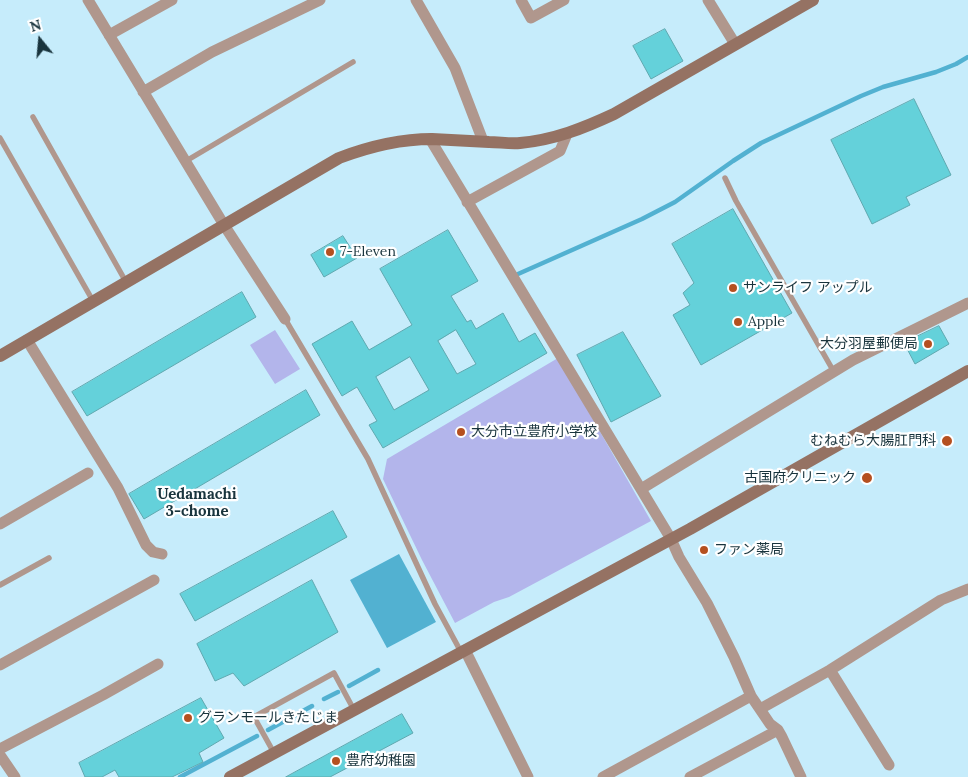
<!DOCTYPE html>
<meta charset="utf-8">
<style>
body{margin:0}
#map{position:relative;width:968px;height:777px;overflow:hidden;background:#c6ecfb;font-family:Lora,serif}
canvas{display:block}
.north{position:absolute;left:15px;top:15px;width:50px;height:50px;-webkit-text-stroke:4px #fff;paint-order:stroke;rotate:343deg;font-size:14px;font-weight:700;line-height:20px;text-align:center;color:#19343d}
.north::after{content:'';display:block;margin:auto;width:18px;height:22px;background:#19343d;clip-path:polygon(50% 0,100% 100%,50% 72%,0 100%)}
</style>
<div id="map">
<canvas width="968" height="777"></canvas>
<div class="north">N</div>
</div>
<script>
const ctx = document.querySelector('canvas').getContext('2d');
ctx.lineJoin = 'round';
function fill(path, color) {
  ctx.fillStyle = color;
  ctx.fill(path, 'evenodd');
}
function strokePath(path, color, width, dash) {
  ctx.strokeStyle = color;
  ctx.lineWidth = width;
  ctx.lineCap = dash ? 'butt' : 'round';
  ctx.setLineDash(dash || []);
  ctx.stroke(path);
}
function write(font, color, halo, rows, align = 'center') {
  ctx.font = font + ' Lora,"Noto Sans JP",serif';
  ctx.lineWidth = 4.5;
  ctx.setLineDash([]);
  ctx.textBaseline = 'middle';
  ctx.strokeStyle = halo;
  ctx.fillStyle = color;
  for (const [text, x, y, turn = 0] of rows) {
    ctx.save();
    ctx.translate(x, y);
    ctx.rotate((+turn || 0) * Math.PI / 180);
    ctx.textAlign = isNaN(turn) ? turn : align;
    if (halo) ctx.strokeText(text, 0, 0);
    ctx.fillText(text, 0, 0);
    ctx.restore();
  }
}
fill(new Path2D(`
 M 275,330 L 300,369 L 275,384 L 250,345 Z
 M 558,358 L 651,521 L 509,597 L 494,602 L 455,623 L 422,560 L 383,479 L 387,459 Z`), '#b3b5eb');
fill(new Path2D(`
 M 399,554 L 436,622 L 387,648 L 350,580 Z`), '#52b1d1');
strokePath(new Path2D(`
 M 518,274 L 642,219 L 675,202 L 733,161 L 761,143 L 861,96 L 883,87 L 936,72 L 956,64 L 968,57
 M 349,686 L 378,670
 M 324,699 L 338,692
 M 268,730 L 312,706
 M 180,777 L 257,736`), '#52b1d1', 4.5);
const building = new Path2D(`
 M 665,29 L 683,61 L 651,79 L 633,46 Z
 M 914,99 L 951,175 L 906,197 L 910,205 L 872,224 L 831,140 Z
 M 733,209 L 792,313 L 701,365 L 673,315 L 690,305 L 683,293 L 694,283 L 672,244 Z
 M 448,230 L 478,281 L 451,296 L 467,322 L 471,320 L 476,329 L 503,313 L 519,342 L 535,333 L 547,353 L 383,448 L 369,425 L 377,421 L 357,387 L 342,396 L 312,344 L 352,321 L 369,350 L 412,325 L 380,269 ZM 456,330 L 476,364 L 457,374 L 438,341 ZM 410,357 L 429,390 L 394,410 L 376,377 Z
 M 343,236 L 357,258 L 324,277 L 311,255 Z
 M 242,292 L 256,317 L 87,416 L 72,392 Z
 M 939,326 L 949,344 L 915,364 L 904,343 Z
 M 623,332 L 661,396 L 611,422 L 577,355 Z
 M 306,390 L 320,415 L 144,519 L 129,494 Z
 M 333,511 L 347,537 L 195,621 L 180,594 Z
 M 312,580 L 338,632 L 244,686 L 233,673 L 215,681 L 197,644 Z
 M 201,698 L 224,738 L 199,753 L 203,762 L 172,777 L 119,777 L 115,770 L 102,777 L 85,777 L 79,763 Z
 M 402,714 L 413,733 L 330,777 L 286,777 Z`);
fill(building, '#64d1da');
strokePath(building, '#5fa8af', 1);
strokePath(new Path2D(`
 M 33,117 L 126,282
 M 0,138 L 93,301
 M 186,161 L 353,62
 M 725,178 L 736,201 L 834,372
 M 285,319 L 368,459 L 435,604 L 461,652
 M 0,585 L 49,558
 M 274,753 L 254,717 L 334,673 L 354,710`), '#b0978d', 5.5);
strokePath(new Path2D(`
 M 88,0 L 224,225 L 285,319
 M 416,0 L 455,68 L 483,141
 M 521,0 L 531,18 L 564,0
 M 708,0 L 735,44
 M 109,35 L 172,0
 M 143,92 L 212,52 L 320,0
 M 430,139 L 671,539 L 679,557 L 707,603 L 734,657 L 751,696 L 770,724 L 778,730 L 782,737 L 801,777
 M 467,202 L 560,151 L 567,134
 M 27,340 L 118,488 L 146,545 L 153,552 L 162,554
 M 641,489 L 853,360 L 968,303
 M 0,524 L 88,473
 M 465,650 L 528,777
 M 0,665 L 154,580
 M 830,670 L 889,765
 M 760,709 L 830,670 L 941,600 L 968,589
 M 0,749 L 103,695 L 158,664
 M 0,755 L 15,777
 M 603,777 L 751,696
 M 690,777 L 778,730`), '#b0978d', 11);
strokePath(new Path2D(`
 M 0,356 L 339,158 C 368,147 400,139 432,139 C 451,140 470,141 489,142 C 499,142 510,144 520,143 C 554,140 584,128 614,114 L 813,0
 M 230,777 L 690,529 L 968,371`), '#957263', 12);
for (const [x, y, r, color] of [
 [330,252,5,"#b55020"],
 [733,288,5,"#b55020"],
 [738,322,5,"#b55020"],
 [928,344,5,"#b55020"],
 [461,432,5,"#b55020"],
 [947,441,6,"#b55020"],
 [867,478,6,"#b55020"],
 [704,550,5,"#b55020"],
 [188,718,5,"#b55020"],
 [336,761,5,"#b55020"]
]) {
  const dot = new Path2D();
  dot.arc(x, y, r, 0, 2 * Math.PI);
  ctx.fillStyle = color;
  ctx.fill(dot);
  strokePath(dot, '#fff', 2);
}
write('14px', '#19343d', '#fff', [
 ["7-Eleven",340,252],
 ["サンライフ アップル",743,288],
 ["Apple",748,322],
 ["大分羽屋郵便局",918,344,"right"],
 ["大分市立豊府小学校",471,432],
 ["むねむら大腸肛門科",936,441,"right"],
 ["古国府クリニック",856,478,"right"],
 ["ファン薬局",714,550],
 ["グランモールきたじま",198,718],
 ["豊府幼稚園",346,761]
], 'left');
write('bold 15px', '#19343d', '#fff', [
 ["Uedamachi",197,495],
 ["3-chome",197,512]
]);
</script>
